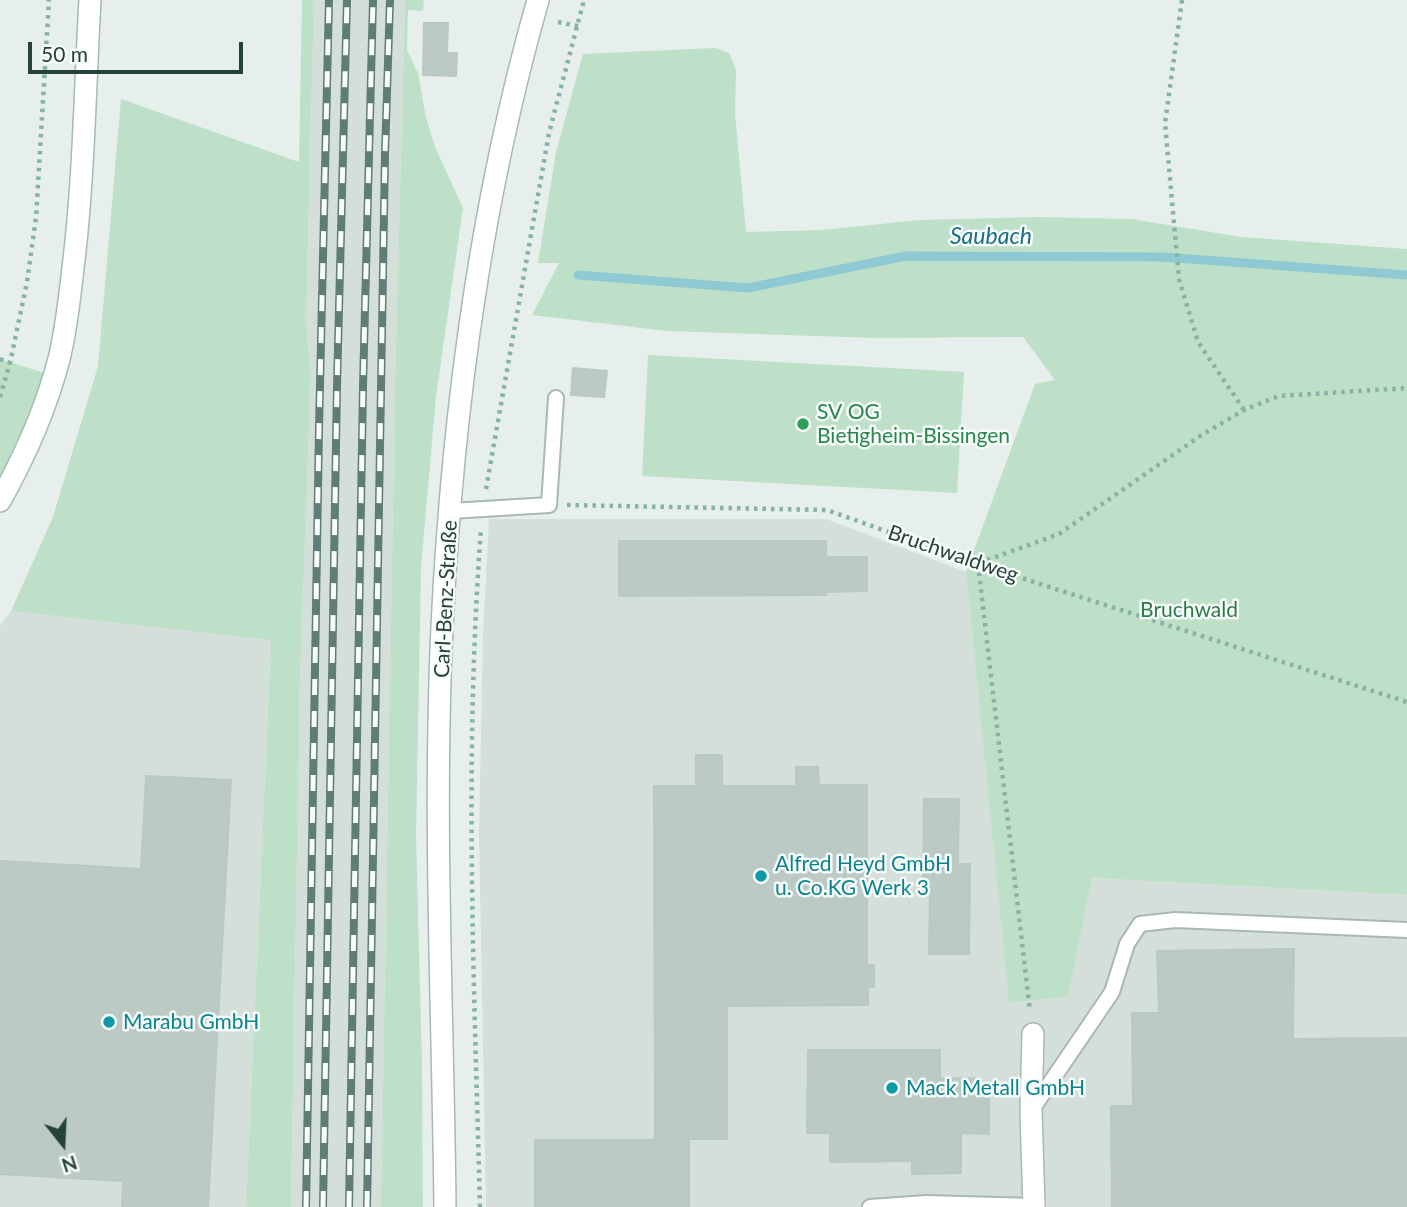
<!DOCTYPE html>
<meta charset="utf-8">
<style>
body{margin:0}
#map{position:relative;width:1407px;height:1207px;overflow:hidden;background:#e6efeb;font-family:Lato,sans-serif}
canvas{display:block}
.north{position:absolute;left:28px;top:1109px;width:70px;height:70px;-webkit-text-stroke:5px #f7fbf9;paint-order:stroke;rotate:162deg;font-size:19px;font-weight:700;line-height:28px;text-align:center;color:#24423a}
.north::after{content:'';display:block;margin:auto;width:24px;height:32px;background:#24423a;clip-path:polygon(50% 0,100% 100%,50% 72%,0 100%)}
.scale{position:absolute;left:28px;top:42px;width:215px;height:32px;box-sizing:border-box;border:4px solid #24423a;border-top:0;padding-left:9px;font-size:21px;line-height:24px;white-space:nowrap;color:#24423a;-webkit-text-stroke:5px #f7fbf9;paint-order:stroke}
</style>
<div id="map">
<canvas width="1407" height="1207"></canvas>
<div class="north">N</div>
<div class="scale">50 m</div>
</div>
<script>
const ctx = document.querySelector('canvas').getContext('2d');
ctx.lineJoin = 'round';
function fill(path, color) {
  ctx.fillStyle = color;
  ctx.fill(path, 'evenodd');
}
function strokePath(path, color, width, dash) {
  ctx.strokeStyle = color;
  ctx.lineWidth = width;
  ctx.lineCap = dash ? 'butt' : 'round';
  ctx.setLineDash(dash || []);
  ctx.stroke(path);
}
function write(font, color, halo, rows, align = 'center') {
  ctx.font = font + ' Lato,sans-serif';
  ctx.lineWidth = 5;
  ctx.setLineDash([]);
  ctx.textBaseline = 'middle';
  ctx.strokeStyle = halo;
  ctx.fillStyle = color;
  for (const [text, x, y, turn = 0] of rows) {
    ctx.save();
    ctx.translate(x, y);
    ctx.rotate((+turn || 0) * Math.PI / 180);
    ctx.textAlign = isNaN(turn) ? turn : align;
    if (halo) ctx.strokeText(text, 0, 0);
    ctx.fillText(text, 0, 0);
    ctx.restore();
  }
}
fill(new Path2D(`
 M 314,0 L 405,0 L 395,384 L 381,1207 L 291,1207 L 300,679 L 311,371 L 306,325 Z
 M 489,519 L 826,519 L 966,572 L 1010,1003 L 1068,997 L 1092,878 L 1407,895 L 1407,1207 L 486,1207 L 479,833 L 483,634 Z
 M 11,611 L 271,639 L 246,1207 L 0,1207 L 0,626 Z`), '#d4dfda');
fill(new Path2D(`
 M 302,0 L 314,0 L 306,325 L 311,371 L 300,679 L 291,1207 L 246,1207 L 271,640 L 11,611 L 53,517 L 98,366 L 121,99 L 299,162 Z
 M 405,0 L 424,0 L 423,11 L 408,10 L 407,50 L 418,73 L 426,118 L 435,147 L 463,208 L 436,396 L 421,568 L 416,837 L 422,1064 L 423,1207 L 381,1207 L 395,384 Z
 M 715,48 L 729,53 L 736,69 L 735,113 L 746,232 L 822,230 L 919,220 L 1038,217 L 1132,219 L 1241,237 L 1407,249 L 1407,895 L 1092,878 L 1068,997 L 1009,1003 L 966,572 L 1035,384 L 1055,380 L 1023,337 L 875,338 L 667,331 L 532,315 L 559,263 L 538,263 L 556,152 L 583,54 Z
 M 648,355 L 964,372 L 957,493 L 642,476 Z
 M 0,359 L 54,376 L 0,501 Z`), '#bfe0c8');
strokePath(new Path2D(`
 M 578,275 L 748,288 L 906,256 L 1163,257 L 1407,275`), '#8ec9d4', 9);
const building = new Path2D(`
 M 424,23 L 448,23 L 447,53 L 457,53 L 456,76 L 423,75 Z
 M 573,368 L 607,371 L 604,397 L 571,395 Z
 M 619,541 L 826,541 L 826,557 L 867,557 L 867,591 L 826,592 L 826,595 L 619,596 Z
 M 696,755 L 722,755 L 722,786 L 796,786 L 796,767 L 818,767 L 819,785 L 867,785 L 867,965 L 874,965 L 874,987 L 868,987 L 868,1005 L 727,1006 L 727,1139 L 689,1139 L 689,1207 L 535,1207 L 535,1140 L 655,1140 L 654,786 L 696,786 Z
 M 146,776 L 231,780 L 208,1207 L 122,1207 L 123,1181 L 0,1174 L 0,861 L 141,869 Z
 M 924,799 L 959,799 L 958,864 L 970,864 L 969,954 L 929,954 L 930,883 L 923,883 Z
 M 1294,949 L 1293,1039 L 1407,1038 L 1407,1207 L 1112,1207 L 1111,1106 L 1133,1106 L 1132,1013 L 1159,1013 L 1157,951 Z
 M 808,1050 L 940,1050 L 940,1079 L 976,1078 L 975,1098 L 989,1098 L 989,1134 L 961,1133 L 961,1173 L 912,1174 L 912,1161 L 830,1162 L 830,1133 L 807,1133 Z`);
fill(building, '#bbcac4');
strokePath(building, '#b8c9c2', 2);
const service = new Path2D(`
 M 451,511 L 549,505 L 556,398
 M 1031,1111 L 1112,992 L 1127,944 L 1140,924 L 1175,920 L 1407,930
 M 870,1207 L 926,1203 L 1034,1206`);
const minor = new Path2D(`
 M 1033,1034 L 1031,1111 L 1034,1207`);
const tertiary = new Path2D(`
 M 445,1207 C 443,1014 433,820 442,627 C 452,419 481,200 538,0`);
const secondary = new Path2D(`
 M 0,501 C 25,456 46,409 59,359 C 67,327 70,293 74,260 C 84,174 85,87 90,0`);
strokePath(service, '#a8b8b2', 18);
strokePath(minor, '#a8b8b2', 24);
strokePath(tertiary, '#a8b8b2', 24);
strokePath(secondary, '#a4bbb3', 24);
strokePath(new Path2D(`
 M 1182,0 L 1165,123 L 1179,279 L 1198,342 L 1244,410
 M 558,22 L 578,26
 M 0,359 L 10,363
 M 0,397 L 10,363 L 27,282 L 36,218 L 49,0
 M 486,489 L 549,133 L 584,0
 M 567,505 L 827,510 L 978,564 L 1407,702
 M 979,563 L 1059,534 L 1200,436 L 1244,410 L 1279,396 L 1407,388
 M 978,564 L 1030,1011
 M 480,1207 C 474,981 464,755 481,529`), '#86b3a5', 4.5, [3.5, 5]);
strokePath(service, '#fff', 14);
strokePath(minor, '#fff', 21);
strokePath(tertiary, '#fff', 21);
strokePath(secondary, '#fff', 21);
const rail = new Path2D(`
 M 306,1207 L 319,428 L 329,0
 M 323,1207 L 337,386 L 347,0
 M 349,1207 L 363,386 L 373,0
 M 367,1207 L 385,154 L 390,0`);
strokePath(rail, '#5f7d75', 8);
strokePath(rail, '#f7fbf9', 5, [16]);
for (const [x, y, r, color] of [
 [803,424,7,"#2e9e5b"],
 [761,876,7,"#0f9aa8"],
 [109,1022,7,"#0f9aa8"],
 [892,1088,7,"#0f9aa8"]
]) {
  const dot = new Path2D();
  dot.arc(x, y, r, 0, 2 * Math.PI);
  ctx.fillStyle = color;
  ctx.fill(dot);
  strokePath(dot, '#f7fbf9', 2.5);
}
write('21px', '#27864d', '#f7fbf9', [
 ["SV OG",817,412],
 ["Bietigheim-Bissingen",817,436]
], 'left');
write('21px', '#24423a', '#f7fbf9', [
 ["Bruchwaldweg",953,554,19],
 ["Carl-Benz-Straße",446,599,-87]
]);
write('21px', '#2d7a4b', '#f7fbf9', [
 ["Bruchwald",1189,610]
]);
write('21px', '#0d838f', '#f7fbf9', [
 ["Alfred Heyd GmbH",775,864],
 ["u. Co.KG Werk 3",775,888],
 ["Marabu GmbH",123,1022],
 ["Mack Metall GmbH",906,1088]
], 'left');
write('italic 23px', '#1c6f80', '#f7fbf9', [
 ["Saubach",991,237]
]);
</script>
